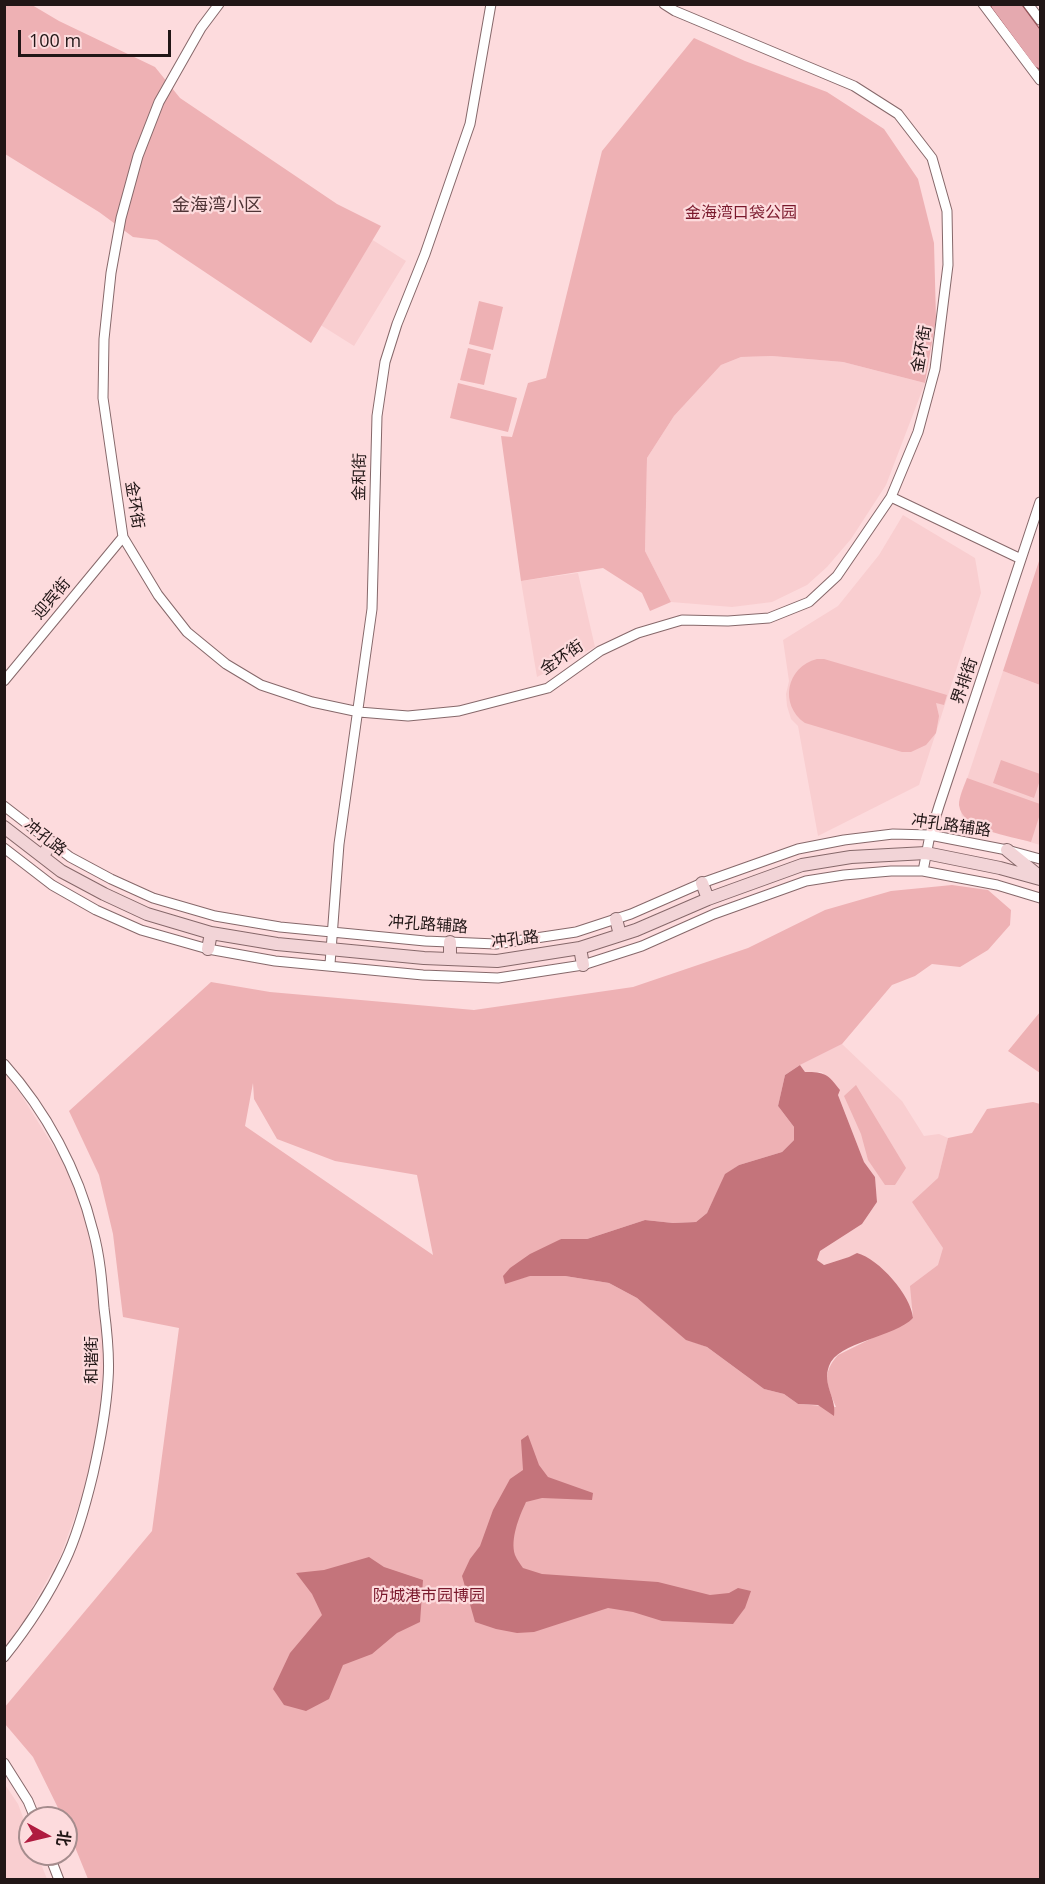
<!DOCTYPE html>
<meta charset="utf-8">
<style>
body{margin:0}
#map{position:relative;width:1045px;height:1884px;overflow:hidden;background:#fddbdd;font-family:"Open Sans","Noto Sans SC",sans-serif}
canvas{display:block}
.frame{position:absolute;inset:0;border:6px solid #211616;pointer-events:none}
.north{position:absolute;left:18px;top:1806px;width:60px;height:60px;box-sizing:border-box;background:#fddbdd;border:2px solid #a58c8d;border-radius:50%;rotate:98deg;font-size:16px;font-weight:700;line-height:24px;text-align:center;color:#211616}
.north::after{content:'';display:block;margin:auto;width:21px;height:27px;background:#af1b3f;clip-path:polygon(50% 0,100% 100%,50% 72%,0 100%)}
.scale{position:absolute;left:18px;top:30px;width:153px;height:27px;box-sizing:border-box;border:3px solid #211616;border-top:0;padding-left:8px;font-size:18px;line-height:21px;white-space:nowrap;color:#211616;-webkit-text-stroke:4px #fddbdd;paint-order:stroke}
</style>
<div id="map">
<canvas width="1045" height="1884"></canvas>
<div class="frame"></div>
<div class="north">北</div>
<div class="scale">100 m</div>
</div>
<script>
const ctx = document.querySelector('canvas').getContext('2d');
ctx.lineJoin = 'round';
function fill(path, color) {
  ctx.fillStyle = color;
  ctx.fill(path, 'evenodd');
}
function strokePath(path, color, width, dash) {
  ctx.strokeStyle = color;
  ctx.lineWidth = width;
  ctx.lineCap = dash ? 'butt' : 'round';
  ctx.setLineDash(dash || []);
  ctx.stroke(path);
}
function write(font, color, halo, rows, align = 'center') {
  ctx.font = font + ' "Open Sans","Noto Sans SC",sans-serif';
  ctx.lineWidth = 4.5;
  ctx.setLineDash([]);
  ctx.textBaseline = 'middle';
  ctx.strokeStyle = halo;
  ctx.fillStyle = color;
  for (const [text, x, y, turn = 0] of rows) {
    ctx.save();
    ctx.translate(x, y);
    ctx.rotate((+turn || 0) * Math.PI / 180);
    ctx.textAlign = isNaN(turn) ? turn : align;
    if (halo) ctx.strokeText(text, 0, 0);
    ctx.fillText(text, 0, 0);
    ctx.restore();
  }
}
fill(new Path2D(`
 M 360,232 L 406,261 L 354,346 L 308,317 Z
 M 772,356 L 843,362 L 925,383 L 886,485 L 851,539 L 827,567 L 807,585 L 772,602 L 732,607 L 671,602 L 645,551 L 647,458 L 674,416 L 721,365 L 741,357 Z
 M 903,515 L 975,558 L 981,593 L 919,785 L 818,836 L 798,726 L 791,719 L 787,706 L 786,694 L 789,681 L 783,640 L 838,606 L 879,555 Z
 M 578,573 L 595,647 L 537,677 L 521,581 Z
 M 1003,671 L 1040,685 L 1040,845 L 973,825 L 962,817 L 959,803 Z
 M 842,1044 L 902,1101 L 924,1136 L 939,1134 L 948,1138 L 938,1178 L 943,1248 L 966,1363 L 857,1253 L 850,1257 L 823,1265 L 817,1260 L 820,1251 L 862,1224 L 877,1202 L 875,1177 L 864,1162 L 838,1095 L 822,1072 L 805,1072 L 800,1065 Z
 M 5,1069 L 65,1165 L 88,1224 L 102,1298 L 106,1399 L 83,1494 L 60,1557 L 16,1636 L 5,1650 Z
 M 4,1783 L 18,1804 L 30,1836 L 30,1854 L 37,1854 L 47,1879 L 5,1879 Z`), '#f9ced0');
fill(new Path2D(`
 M 4,5 L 32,5 L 59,21 L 155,67 L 180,98 L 337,204 L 381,226 L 311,343 L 157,240 L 133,237 L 99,212 L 5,154 Z
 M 694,38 L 745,61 L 827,92 L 884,129 L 918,179 L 934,243 L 936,319 L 925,383 L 843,362 L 772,356 L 741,357 L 721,365 L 674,416 L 647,458 L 645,551 L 671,602 L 650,611 L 642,593 L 603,568 L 521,581 L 501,436 L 512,437 L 528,383 L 546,378 L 602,151 Z
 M 479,301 L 503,307 L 493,350 L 469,344 Z
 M 468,348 L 491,354 L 484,385 L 460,380 Z
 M 458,383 L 517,398 L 508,432 L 450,418 Z
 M 1040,558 L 1040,685 L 1003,671 Z
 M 817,659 L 824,659 L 947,695 L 944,705 L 936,703 L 939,716 L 936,733 L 926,745 L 911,752 L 902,752 L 805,723 C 779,705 786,667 817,659 Z
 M 1001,760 L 1040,774 L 1040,780 L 1034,798 L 993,783 Z
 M 967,778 L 1040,804 L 1040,814 L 1031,842 C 1010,836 962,830 959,805 C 959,797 964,786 967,778 Z
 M 952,885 L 988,890 L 1011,910 L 1010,925 L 988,950 L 960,967 L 932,964 L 915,976 L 892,985 L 842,1044 L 800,1065 L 785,1075 L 778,1106 L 794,1127 L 794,1140 L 782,1152 L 739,1165 L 726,1174 L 707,1213 L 696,1222 L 673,1223 L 645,1220 L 587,1239 L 561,1239 L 505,1283 L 529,1276 L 565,1276 L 609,1283 L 637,1298 L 686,1339 L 707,1347 L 764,1389 L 784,1394 L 798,1404 L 836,1407 C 827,1385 821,1374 838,1355 L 913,1318 L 910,1286 L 938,1265 L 943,1248 L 912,1202 L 938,1178 L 948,1138 L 972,1133 L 987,1109 L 1033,1102 L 1040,1104 L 1040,1879 L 88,1879 L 66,1825 L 66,1818 L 63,1818 L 33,1757 L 5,1724 L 4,1708 L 152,1531 L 179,1328 L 123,1317 L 113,1234 L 99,1175 L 69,1111 L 211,982 L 270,992 L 474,1010 L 633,987 L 748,948 L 825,910 L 891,891 ZM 253,1083 L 254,1099 L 277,1139 L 335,1161 L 417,1175 L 433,1255 L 245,1126 Z
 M 1040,1012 L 1040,1073 L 1008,1051 Z
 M 856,1085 L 906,1168 L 895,1185 L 885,1185 L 868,1160 L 861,1134 L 844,1096 Z`), '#eeb1b4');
fill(new Path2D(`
 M 800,1065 L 805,1072 C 825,1072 828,1074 840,1090 L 838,1095 L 864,1162 L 875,1177 L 877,1202 L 862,1224 L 820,1251 L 817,1260 L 824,1265 L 849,1257 L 857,1253 C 879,1259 911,1295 913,1318 C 895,1337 837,1342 829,1366 C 822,1385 837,1398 834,1416 L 818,1405 L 798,1404 L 784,1394 L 764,1389 L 707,1347 L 686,1340 L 637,1298 L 609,1283 L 565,1276 L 530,1276 L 505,1284 L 503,1276 L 510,1268 L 530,1254 L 561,1239 L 587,1239 L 645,1220 L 673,1223 L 696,1222 L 707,1213 L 725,1174 L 739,1165 L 782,1152 L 794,1140 L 794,1127 L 778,1106 L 785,1075 Z
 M 528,1435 L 539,1465 L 548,1477 L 593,1493 L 592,1500 L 542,1498 L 526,1502 C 519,1517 510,1539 515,1555 C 517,1560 521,1565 523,1568 L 542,1574 L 658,1582 L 710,1595 L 729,1593 L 738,1588 L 751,1591 L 745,1608 L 733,1624 L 662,1621 L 633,1612 L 608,1608 L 534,1632 L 517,1633 L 496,1629 L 475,1622 L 462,1576 L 470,1559 L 480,1546 L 493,1510 L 510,1479 L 523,1470 L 521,1440 Z
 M 369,1557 L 384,1567 L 423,1580 L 420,1622 L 397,1633 L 372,1654 L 343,1665 L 329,1699 L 306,1711 L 284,1705 L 273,1689 L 290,1653 L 322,1615 L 312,1594 L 296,1573 L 324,1570 Z`), '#c4747b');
const street = new Path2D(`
 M 219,4 L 201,28 L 159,102 L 138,156 L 121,218 L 111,273 L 104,339 L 103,398 L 123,537 L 158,595 L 187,632 L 226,664 L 261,685 L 312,702 L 359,712 L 408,716 L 459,711 L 548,688 L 600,651 L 638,633 L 682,620 L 728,621 L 769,618 L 809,602 L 837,576 L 891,497 L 918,432 L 935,369 L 948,265 L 947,211 L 932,158 L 898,114 L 854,86 L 675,11 L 664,4
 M 983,4 L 1040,80
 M 1028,4 L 1040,20
 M 891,497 L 1021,559
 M 4,681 L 123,537
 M 4,806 L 70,857 L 111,879 L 153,898 L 215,916 L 280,927 L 425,941 L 496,944 L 576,932 L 631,914 L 702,883 L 798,849 L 844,840 L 893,834 L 930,835 L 1007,850 L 1040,859
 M 4,848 L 52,885 L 96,910 L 141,930 L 208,949 L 275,961 L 423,975 L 498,978 L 583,965 L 642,946 L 714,914 L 806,881 L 844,875 L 891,871 L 923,871 L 997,885 L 1040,898
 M 923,871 L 930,835 L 939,806 L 1040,502
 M 330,964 L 339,844 L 372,609 L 377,416 L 385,362 L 397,324 L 425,254 L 470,124 L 491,4
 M 4,1064 C 46,1111 78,1170 93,1231 C 100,1256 102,1282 104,1308 C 107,1331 110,1356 108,1380 C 106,1412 100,1443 93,1474 C 86,1503 78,1534 65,1561 C 49,1595 28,1627 4,1657
 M 4,1763 L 28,1801 L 35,1818
 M 49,1854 L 59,1880`);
const secondary = new Path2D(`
 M 4,827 L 61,871 L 104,894 L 147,914 L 211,933 L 277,944 L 424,958 L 497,961 L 580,948 L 636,930 L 708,899 L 802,865 L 851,857 L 926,853 L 1000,868 L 1040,879
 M 1007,850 L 1040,877
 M 42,856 L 52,843
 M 702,883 L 708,899
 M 616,919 L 620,935
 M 580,948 L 583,965
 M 208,949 L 211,933
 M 450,959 L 450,942`);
const primary = new Path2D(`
 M 998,4 L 1040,61
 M 1012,4 L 1040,42`);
strokePath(street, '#86686a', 11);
strokePath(secondary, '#86686a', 14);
strokePath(primary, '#955056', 16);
strokePath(street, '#fff', 9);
strokePath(secondary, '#f2d4d7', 12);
strokePath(primary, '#e5a9af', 14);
write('16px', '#7a182c', '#fddbdd', [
 ["金海湾口袋公园",741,213],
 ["防城港市园博园",429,1596]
]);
write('16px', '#211616', '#fddbdd', [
 ["金环街",922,349,-80],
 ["金和街",360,477,-89],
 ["金环街",134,505,81],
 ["迎宾街",52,599,-50],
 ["金环街",562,658,-34],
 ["界排街",965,681,-71],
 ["冲孔路辅路",951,826,8],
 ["冲孔路",45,838,38],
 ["冲孔路辅路",428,925,4],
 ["冲孔路",515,940,-7],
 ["和谐街",92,1360,-90]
]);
write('18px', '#4f3436', '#fddbdd', [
 ["金海湾小区",217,206]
]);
</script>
